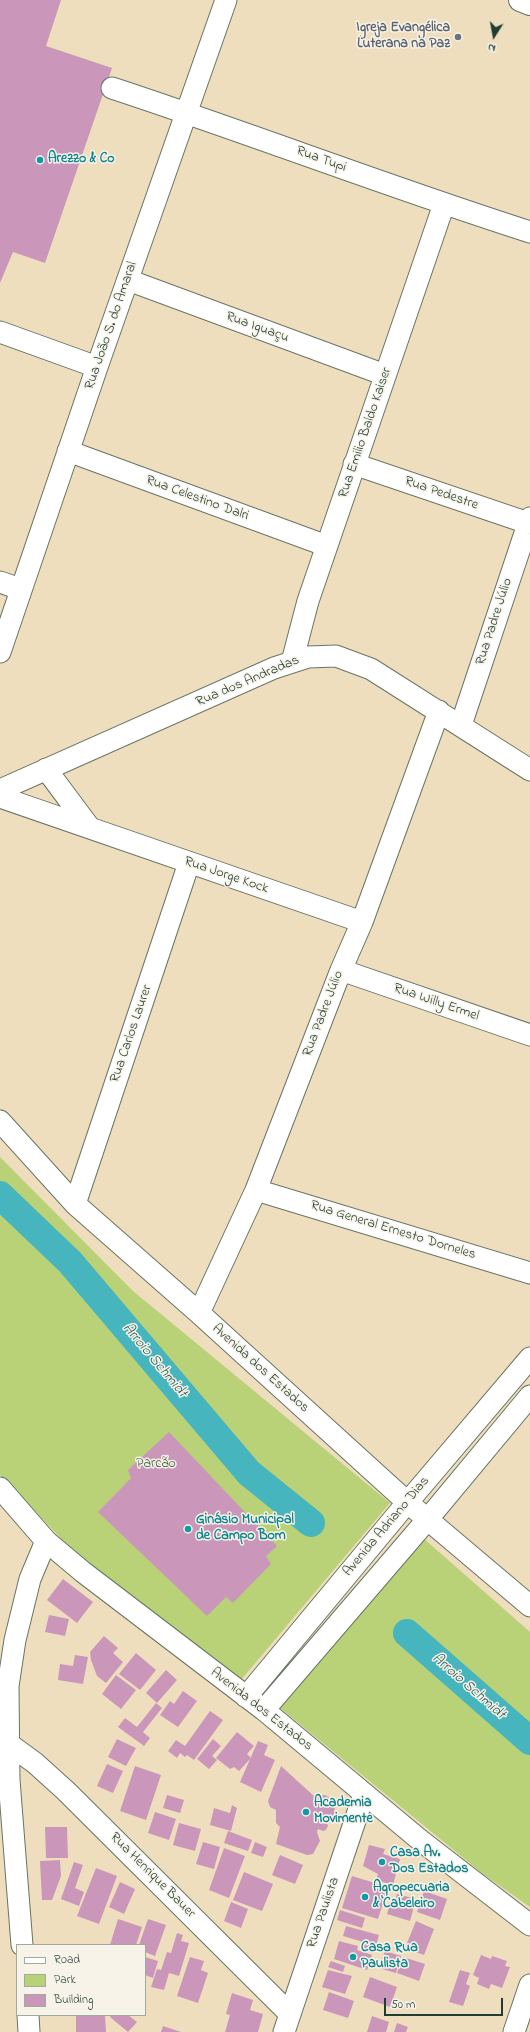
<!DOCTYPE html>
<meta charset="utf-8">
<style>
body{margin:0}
#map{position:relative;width:530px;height:2032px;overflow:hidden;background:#efdebe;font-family:"Indie Flower",sans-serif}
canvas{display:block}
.legend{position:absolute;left:16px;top:1944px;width:130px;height:72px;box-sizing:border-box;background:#f7f3e8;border:1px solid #a1aaa0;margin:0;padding:5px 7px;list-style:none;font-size:12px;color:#1f3d34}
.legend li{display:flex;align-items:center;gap:8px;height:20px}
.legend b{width:20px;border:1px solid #a1aaa0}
.north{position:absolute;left:474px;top:16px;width:40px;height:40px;-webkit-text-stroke:3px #f7f3e8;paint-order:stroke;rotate:191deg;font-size:11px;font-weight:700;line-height:16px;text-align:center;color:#1f3d34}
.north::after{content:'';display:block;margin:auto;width:14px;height:18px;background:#1f3d34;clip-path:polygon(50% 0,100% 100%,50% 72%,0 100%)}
.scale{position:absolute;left:384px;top:1998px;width:119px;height:18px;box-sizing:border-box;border:2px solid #1f3d34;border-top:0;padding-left:5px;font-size:12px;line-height:14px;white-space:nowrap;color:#1f3d34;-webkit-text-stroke:3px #f7f3e8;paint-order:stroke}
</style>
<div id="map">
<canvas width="530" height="2032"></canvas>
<ul class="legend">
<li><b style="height:5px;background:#fff"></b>Road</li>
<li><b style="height:11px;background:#b9d277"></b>Park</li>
<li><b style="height:11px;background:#ca97bb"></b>Building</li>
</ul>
<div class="north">N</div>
<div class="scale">50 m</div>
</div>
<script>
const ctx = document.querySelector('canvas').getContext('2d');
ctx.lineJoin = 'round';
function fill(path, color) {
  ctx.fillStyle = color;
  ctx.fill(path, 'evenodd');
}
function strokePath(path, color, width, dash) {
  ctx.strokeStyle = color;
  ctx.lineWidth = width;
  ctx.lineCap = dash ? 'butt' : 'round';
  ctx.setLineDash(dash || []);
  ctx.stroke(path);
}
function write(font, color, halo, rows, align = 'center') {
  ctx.font = font + ' "Indie Flower",sans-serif';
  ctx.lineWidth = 3;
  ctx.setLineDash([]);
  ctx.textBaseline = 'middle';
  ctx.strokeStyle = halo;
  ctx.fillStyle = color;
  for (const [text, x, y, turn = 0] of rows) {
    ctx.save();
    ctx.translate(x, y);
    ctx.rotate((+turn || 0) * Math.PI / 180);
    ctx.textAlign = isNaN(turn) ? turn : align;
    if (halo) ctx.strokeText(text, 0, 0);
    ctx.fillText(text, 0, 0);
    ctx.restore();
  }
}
fill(new Path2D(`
 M 0,1157 L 133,1291 L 390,1503 L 236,1686 L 74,1552 L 0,1475 Z
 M 422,1537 L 530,1632 L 530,1907 L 483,1874 L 279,1707 Z`), '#b9d277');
strokePath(new Path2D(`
 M 0,1195 L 70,1262 L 249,1473 L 311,1523
 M 407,1633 L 530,1741`), '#46b5bd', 28);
fill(new Path2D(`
 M 0,0 L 61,0 L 46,46 L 112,68 L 45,263 L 13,252 L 0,283 Z
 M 169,1432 L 277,1546 L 266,1556 L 271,1564 L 233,1603 L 226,1597 L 207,1616 L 98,1512 L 131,1478 L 128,1470 Z
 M 63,1579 L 93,1602 L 77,1623 L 47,1600 Z
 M 49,1615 L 69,1619 L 65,1636 L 45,1632 Z
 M 104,1636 L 118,1648 L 113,1653 L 123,1662 L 106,1683 L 97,1676 L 91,1660 L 90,1652 Z
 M 136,1653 L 156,1670 L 140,1690 L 119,1674 Z
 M 75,1655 L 88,1657 L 83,1684 L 58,1680 L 60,1664 L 73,1666 Z
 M 166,1670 L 177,1680 L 157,1703 L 146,1693 Z
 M 116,1675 L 136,1690 L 121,1709 L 102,1694 Z
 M 183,1691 L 197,1701 L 178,1727 L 160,1715 L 170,1701 L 174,1704 Z
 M 156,1703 L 162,1708 L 143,1732 L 150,1738 L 144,1746 L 118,1727 L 125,1718 L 137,1727 Z
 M 210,1711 L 223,1720 L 194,1760 L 187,1755 L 185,1757 L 180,1753 L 177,1758 L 168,1751 L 176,1740 L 185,1746 Z
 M 237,1732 L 254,1746 L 247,1754 L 251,1758 L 239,1771 L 234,1767 L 230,1769 L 216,1758 Z
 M 117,1739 L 136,1748 L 126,1766 L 108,1757 Z
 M 213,1739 L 221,1746 L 212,1756 L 217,1760 L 209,1769 L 197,1759 Z
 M 258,1741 L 268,1745 L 264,1755 L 275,1760 L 261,1792 L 240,1782 Z
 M 107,1764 L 123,1771 L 113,1793 L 97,1786 Z
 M 135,1766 L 161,1775 L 146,1820 L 120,1811 Z
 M 281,1766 L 314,1796 L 325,1795 L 330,1798 L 335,1805 L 334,1815 L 326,1820 L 328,1826 L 326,1830 L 323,1831 L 318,1829 L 317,1832 L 320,1841 L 313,1854 L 307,1855 L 276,1844 L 280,1827 L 276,1823 L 276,1810 L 270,1807 L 268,1801 Z
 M 167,1795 L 184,1800 L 180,1813 L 163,1808 Z
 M 232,1805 L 237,1808 L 231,1831 L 210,1825 L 214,1808 L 230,1813 Z
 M 155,1812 L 176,1819 L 169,1840 L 148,1833 Z
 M 179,1823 L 201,1829 L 195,1851 L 173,1845 Z
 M 45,1827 L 67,1827 L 68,1858 L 46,1858 Z
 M 228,1831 L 252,1840 L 248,1851 L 224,1843 Z
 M 203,1842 L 220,1847 L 214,1869 L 196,1864 Z
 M 255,1842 L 267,1847 L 263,1857 L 251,1853 Z
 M 369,1845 L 385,1849 L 383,1854 L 400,1859 L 393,1885 L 376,1880 L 378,1874 L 363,1866 Z
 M 224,1848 L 245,1856 L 229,1898 L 209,1890 Z
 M 280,1855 L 303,1865 L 295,1884 L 272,1875 Z
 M 60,1860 L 61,1876 L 52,1900 L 42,1900 L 40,1861 Z
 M 74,1862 L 83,1865 L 75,1888 L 84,1892 L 79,1906 L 61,1899 Z
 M 96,1868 L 117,1876 L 99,1924 L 77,1916 Z
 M 244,1872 L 273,1884 L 262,1911 L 233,1900 Z
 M 352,1876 L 388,1887 L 378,1919 L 342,1908 Z
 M 120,1882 L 135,1889 L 124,1914 L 109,1907 Z
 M 424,1891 L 447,1899 L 440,1920 L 417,1912 Z
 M 397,1894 L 416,1899 L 410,1921 L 387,1914 L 390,1904 L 394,1905 Z
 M 231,1902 L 248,1909 L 241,1928 L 224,1921 Z
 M 340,1910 L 365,1918 L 362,1928 L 337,1920 Z
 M 118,1919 L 142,1927 L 136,1945 L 110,1945 Z
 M 148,1919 L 166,1925 L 155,1956 L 145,1952 L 145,1945 L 139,1945 Z
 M 416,1921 L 434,1929 L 424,1955 L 405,1948 Z
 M 346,1926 L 379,1935 L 374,1953 L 361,1949 L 363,1942 L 343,1936 Z
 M 177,1933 L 183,1935 L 181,1941 L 189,1943 L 179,1976 L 169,1973 L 164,1990 L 151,1987 L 157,1969 L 161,1970 L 167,1952 L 171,1953 Z
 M 339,1941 L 358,1946 L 357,1950 L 372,1955 L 367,1970 L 334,1959 Z
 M 385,1951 L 401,1956 L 396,1973 L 379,1968 Z
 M 481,1955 L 491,1959 L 492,1956 L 507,1961 L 505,1966 L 510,1967 L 502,1988 L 491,1984 L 489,1989 L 477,1984 L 479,1978 L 473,1975 Z
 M 145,1957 L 158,1961 L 153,1978 L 145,1975 Z
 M 190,1957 L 204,1961 L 201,1970 L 208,1973 L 198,2003 L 177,1996 Z
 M 403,1957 L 425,1964 L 419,1981 L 397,1973 Z
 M 331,1961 L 345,1966 L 343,1972 L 328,1967 Z
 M 328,1970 L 352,1976 L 345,1994 L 322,1987 Z
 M 460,1970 L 470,1973 L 466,1984 L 470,1986 L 463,2006 L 449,2002 Z
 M 370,1977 L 397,1987 L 390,2007 L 363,1997 Z
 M 329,1992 L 354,2001 L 348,2018 L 323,2010 Z
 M 232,1993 L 253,2000 L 250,2010 L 263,2014 L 258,2032 L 225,2032 L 230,2015 L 226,2014 Z
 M 76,2015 L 105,2015 L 106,2032 L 76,2032 Z
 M 111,2015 L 128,2015 L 137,2022 L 128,2032 L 110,2017 Z
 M 372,2016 L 389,2022 L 386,2032 L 367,2032 Z
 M 397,2023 L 408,2027 L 406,2032 L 394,2032 Z
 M 163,2026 L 181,2032 L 161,2032 Z`), '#ca97bb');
const minor = new Path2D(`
 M 112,88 C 252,134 389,187 530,232
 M 128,280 L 385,375
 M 0,332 L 97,367
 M 68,451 L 327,546
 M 354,464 L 528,523
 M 0,582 L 20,589
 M 0,652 L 97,367 L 226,0
 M 292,662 L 308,601 L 444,204
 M 461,725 L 530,518
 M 46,769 L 90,828
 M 0,790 L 274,668 L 308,657 L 336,656 L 371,669 L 530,770
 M 0,797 L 362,922
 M 341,970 L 530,1035
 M 0,1121 L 75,1204 L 199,1313 L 407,1502 L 530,1606
 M 256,1190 L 530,1273
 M 75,1204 L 189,863
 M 199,1313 L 256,1190 L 341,970 L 362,922 L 439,711
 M 0,1488 L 46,1541 L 83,1572 L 264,1710 L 420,1840 L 530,1925
 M 246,1697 L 401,1510 L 530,1358
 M 264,1710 L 427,1520 L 530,1396
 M 9,1744 L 35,1763 L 66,1791 L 290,2014
 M 22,1945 L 9,1780 L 8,1686 L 15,1640 L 30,1579 L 46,1541
 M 28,2015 L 29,2032
 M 284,2032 L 364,1794
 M 514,2032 L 530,1985`);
const major = new Path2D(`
 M 520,0 L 530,4`);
strokePath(minor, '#687564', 23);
strokePath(major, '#687564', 24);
strokePath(minor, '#fff', 21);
strokePath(major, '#fff', 22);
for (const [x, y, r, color] of [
 [458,37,4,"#6b7280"],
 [40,160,4,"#0f9aa8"],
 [188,1529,4,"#0f9aa8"],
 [306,1812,4,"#0f9aa8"],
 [382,1862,4,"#0f9aa8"],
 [365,1897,4,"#0f9aa8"],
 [353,1957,4,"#0f9aa8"]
]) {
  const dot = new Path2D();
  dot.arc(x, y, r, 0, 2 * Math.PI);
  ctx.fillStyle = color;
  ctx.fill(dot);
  strokePath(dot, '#f7f3e8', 1.5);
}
write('bold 14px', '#5b616d', '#f7f3e8', [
 ["Igreja Evangélica",450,29],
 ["Luterana na Paz",450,45]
], 'right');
write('bold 14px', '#0d838f', '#f7f3e8', [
 ["Arezzo & Co",48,160],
 ["Ginásio Municipal",196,1521],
 ["de Campo Bom",196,1537],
 ["Academia",314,1804],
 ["Movimente",314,1820],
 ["Casa Av.",390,1854],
 ["Dos Estados",390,1870],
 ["Agropecuaria",373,1889],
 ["& Cabeleiro",373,1905],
 ["Casa Rua",361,1949],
 ["Paulista",361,1965]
], 'left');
write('14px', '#1f3d34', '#f7f3e8', [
 ["Rua Tupi",321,160,20],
 ["Rua João S. do Amaral",112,326,-71],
 ["Rua Iguaçu",257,328,20],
 ["Rua Emilio Baldo Kaiser",366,433,-71],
 ["Rua Pedestre",441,494,19],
 ["Rua Celestino Dalri",197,499,20],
 ["Rua Padre Júlio",495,622,-72],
 ["Rua dos Andradas",248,682,-23],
 ["Rua Jorge Kock",226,876,19],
 ["Rua Willy Ermel",436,1003,19],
 ["Rua Padre Júlio",324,1014,-69],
 ["Rua Carlos Laurer",132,1034,-71],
 ["Rua General Ernesto Dorneles",393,1231,17],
 ["Avenida dos Estados",260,1369,42],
 ["Avenida Adriano Dias",387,1527,-50],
 ["Avenida dos Estados",261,1710,38],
 ["Rua Henrique Bauer",152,1876,45],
 ["Rua Paulista",324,1913,-71]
]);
write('14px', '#3e5b41', '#f7f3e8', [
 ["Parcão",156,1465]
]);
write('italic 15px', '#295b56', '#f7f3e8', [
 ["Arroio Schmidt",154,1361,50],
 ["Arroio Schmidt",468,1687,41]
]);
</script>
